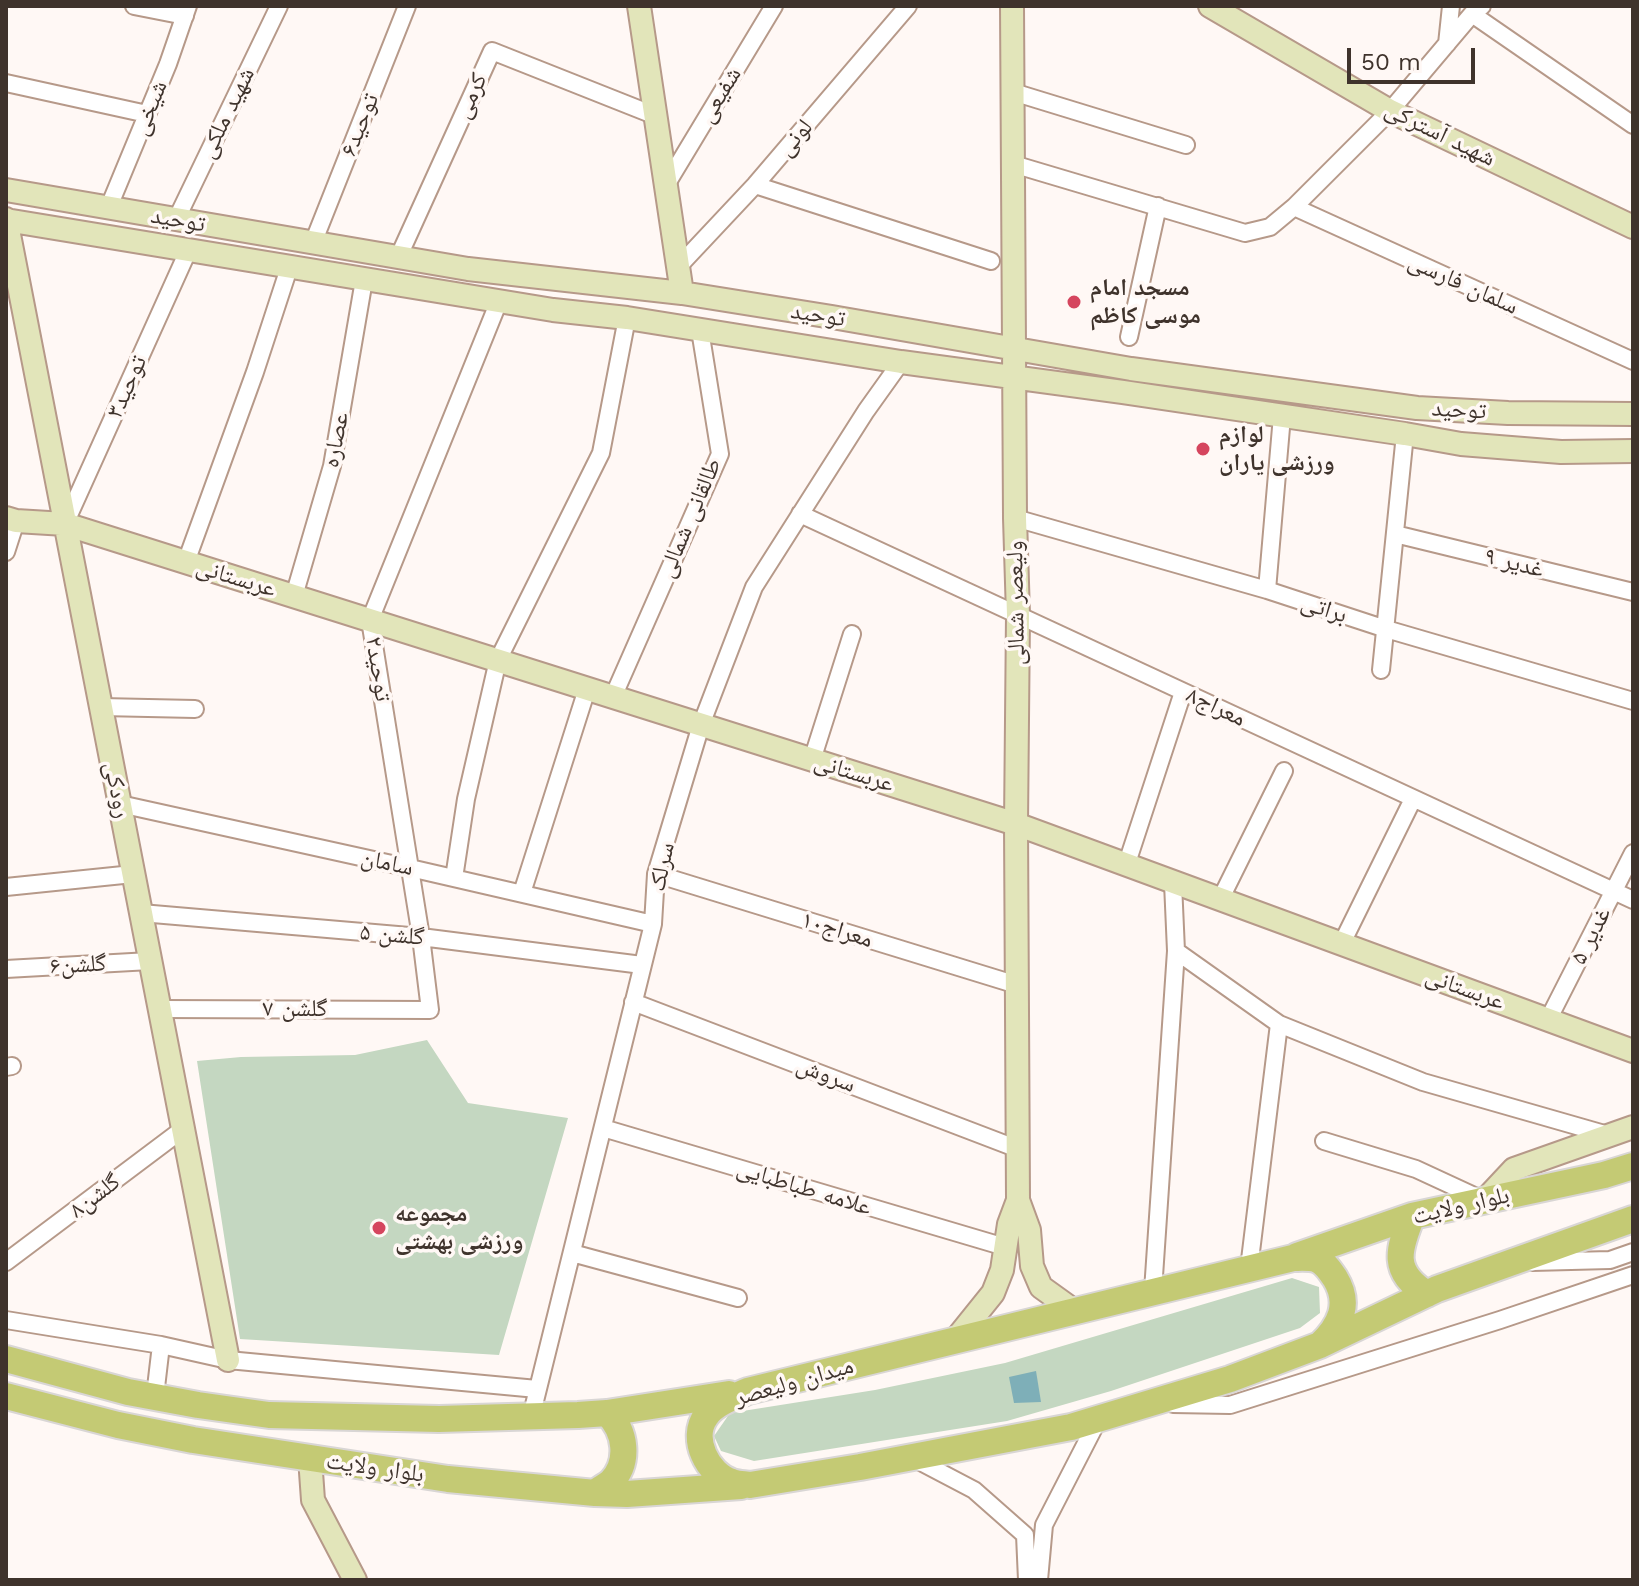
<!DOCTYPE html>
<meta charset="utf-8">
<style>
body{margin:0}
#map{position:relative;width:1639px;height:1586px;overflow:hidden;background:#fff8f5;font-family:"Work Sans",sans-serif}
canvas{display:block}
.frame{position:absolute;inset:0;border:8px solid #3f332c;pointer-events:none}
.scale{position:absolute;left:1347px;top:48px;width:128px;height:36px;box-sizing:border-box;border:4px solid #3f332c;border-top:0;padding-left:10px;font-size:24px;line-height:28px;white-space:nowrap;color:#3f332c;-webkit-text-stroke:6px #fff8f5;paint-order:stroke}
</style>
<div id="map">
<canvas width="1639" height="1586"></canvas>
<div class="frame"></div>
<div class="scale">50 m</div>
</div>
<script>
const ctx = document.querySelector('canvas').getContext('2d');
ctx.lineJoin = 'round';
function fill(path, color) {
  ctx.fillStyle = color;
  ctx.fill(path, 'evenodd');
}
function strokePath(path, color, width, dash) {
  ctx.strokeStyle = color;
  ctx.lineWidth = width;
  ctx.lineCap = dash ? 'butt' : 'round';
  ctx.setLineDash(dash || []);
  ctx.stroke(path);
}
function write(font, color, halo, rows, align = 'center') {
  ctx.font = font + ' "Work Sans","Noto Naskh Arabic",sans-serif';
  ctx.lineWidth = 7;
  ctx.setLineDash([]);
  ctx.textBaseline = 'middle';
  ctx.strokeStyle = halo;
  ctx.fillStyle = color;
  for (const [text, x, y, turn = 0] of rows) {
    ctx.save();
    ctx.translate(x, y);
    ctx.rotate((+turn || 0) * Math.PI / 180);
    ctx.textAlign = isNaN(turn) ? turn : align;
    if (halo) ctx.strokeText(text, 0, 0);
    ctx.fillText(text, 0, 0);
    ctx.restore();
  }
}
fill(new Path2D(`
 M 427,1040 L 468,1103 L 568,1118 L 499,1355 L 240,1339 L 197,1061 L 241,1057 L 355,1055 Z
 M 1292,1278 L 1319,1287 L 1320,1313 L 1300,1328 L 1111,1391 L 1007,1421 L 754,1461 L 721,1451 L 714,1436 L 730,1413 L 875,1390 L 1005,1363 Z`), '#c4d7c1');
fill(new Path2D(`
 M 1036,1371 L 1041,1402 L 1014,1403 L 1009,1377 Z`), '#7eafb8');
const street = new Path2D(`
 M 134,6 L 185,16
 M 1472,14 L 1633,125
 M 1447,44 L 1451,6
 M 6,83 L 147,114
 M 1013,92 L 1186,145
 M 1013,164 L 1245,233 L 1270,227 L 1294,207 L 1390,111 L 1472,14 L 1482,6
 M 666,185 L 774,6
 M 755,185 L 991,261
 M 1294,207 L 1633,361
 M 108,209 L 168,64 L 188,6
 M 176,220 L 279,6
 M 313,243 L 407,6
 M 398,258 L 492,51 L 656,116
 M 678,267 L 755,185 L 908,6
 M 1129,337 L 1158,206
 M 800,514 L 1633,900
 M 1015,518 L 1267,590 L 1386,629 L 1633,701
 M 65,524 L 188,251
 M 1395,534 L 1633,592
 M 6,552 L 16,521
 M 186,562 L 255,372 L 289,268
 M 1267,590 L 1282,416
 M 294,596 L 332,466 L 364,280
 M 1381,670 L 1405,434
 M 613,697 L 720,454 L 700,330
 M 101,707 L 195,709
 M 812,760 L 852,634
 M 120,804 L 410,868 L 653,924
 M 1127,863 L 1183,692
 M 656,874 L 1017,985
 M 454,878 L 466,799 L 498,660 L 601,453 L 627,318
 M 6,887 L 133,874
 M 522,893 L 587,689
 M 1221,898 L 1284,771
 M 141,913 L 421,937 L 642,965
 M 1342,943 L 1413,799
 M 1176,951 L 1279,1024 L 1423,1082 L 1608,1135
 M 6,969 L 150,961
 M 633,1002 L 1018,1149
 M 160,1009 L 430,1010 L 421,937 L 370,620 L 499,301
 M 1548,1020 L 1633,853
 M 6,1067 L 12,1066
 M 603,1128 L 1005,1247
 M 1324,1141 L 1416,1169 L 1483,1200
 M 572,1253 L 738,1298
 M 6,1262 L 183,1129
 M 1532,1262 L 1610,1260 L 1633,1252
 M 1249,1268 L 1279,1024
 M 1153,1291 L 1176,951 L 1173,883
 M 6,1320 L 161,1345 L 228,1360 L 537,1389
 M 155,1396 L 161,1345
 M 1173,1404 L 1230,1405 L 1500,1320 L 1633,1275
 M 531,1417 L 653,924 L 656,874 L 701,725 L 754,587 L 866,411 L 901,362
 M 913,1458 L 974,1490 L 1025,1535 L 1027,1580
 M 1039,1580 L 1044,1525 L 1099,1418`);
const secondary = new Path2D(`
 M 639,6 L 682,293
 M 1012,6 L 1015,518 L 1018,615 L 1016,824 L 1018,1200
 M 1210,6 L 1390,111 L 1633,227
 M 6,190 L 468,269 L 682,293 L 832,317 L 1131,369 L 1417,408 L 1508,413 L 1633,414
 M 6,219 L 228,1360
 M 6,220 L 553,310 L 627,318 L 901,362 L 1123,392 L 1405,434 L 1461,444 L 1561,452 L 1633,451
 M 6,518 L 16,521 L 65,524 L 1016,824 L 1633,1051
 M 1485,1200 L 1514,1169 L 1633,1127
 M 956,1339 L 993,1293 L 1002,1270 L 1009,1224 L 1018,1200 L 1029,1230 L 1032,1266 L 1041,1287 L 1073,1310
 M 310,1458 L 313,1500 L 355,1580`);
const primary = new Path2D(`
 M 1412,1216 C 1398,1250 1391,1272 1427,1294
 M 1297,1256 L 1412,1216 L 1604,1175 L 1633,1166
 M 1320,1345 C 1340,1326 1351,1304 1335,1278 C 1331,1272 1325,1263 1318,1260 C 1311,1257 1301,1258 1293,1258 L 748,1391 C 734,1397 715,1403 706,1416 C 690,1438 707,1474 732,1482 C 737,1484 744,1484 750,1485 L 860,1467 L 1071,1427 L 1230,1379 L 1320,1345 L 1437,1289 L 1633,1219
 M 6,1359 L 128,1392 L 198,1405 L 269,1415 L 439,1419 L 578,1415 L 607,1413 L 729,1394
 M 6,1396 L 118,1425 L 193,1440 L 448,1479 L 595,1493 L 627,1494 L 741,1486
 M 595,1493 C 600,1489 606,1486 611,1482 C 630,1462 626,1431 607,1413`);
strokePath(street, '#b69989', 20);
strokePath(secondary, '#b69989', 26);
strokePath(primary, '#d9d6d5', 30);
strokePath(street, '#fff', 16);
strokePath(secondary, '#e2e5ba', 22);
strokePath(primary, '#c4ca74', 26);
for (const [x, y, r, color] of [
 [1074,302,8,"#d5455e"],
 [1203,449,8,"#d5455e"],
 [379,1228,8,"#d5455e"]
]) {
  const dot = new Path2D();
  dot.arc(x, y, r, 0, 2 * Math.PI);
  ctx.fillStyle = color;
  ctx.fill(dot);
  strokePath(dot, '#fff8f5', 3);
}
write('24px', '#3f332c', '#fff8f5', [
 ["شفیعی",720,95,-59],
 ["کرمی",471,96,-65],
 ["شیخی",150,108,-68],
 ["شهید ملکی",227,113,-64],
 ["توحید۶",360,125,-68],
 ["شهید آسترکی",1440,134,26],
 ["لونی",795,138,-49],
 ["توحید",178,220,10],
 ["سلمان فارسی",1463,284,24],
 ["توحید",818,315,9],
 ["توحید۳",127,387,-66],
 ["توحید",1459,410,3],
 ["عصاره",336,440,-79],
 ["طالقانی شمالی",690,518,-67],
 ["غدیر ۹",1514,563,14],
 ["عربستانی",236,578,17],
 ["ولیعصر شمالی",1016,603,-91],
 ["براتی",1324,609,18],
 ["توحید۲",378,669,81],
 ["معراج۸",1216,707,25],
 ["عربستانی",854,773,17],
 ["رودکی",117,790,79],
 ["سامان",387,863,12],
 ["سرلک",662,867,-78],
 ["معراج۱۰",837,930,17],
 ["گلشن ۵",392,935,5],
 ["غدیر ۵",1591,936,-63],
 ["گلشن۶",78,965,-3],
 ["عربستانی",1465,989,20],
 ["گلشن ۷",295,1009],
 ["سروش",826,1075,21],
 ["علامه طباطبایی",804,1188,17],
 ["گلشن۸",95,1196,-37],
 ["بلوار ولایت",1461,1206,-13],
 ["میدان ولیعصر",794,1382,-16],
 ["بلوار ولایت",375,1468,8]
]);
write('bold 24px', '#3f332c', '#fff8f5', [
 ["مسجد امام",1090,288],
 ["موسی کاظم",1090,316],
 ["لوازم",1219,435],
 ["ورزشی یاران",1219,463],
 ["مجموعه",395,1214],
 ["ورزشی بهشتی",395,1242]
], 'left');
</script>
